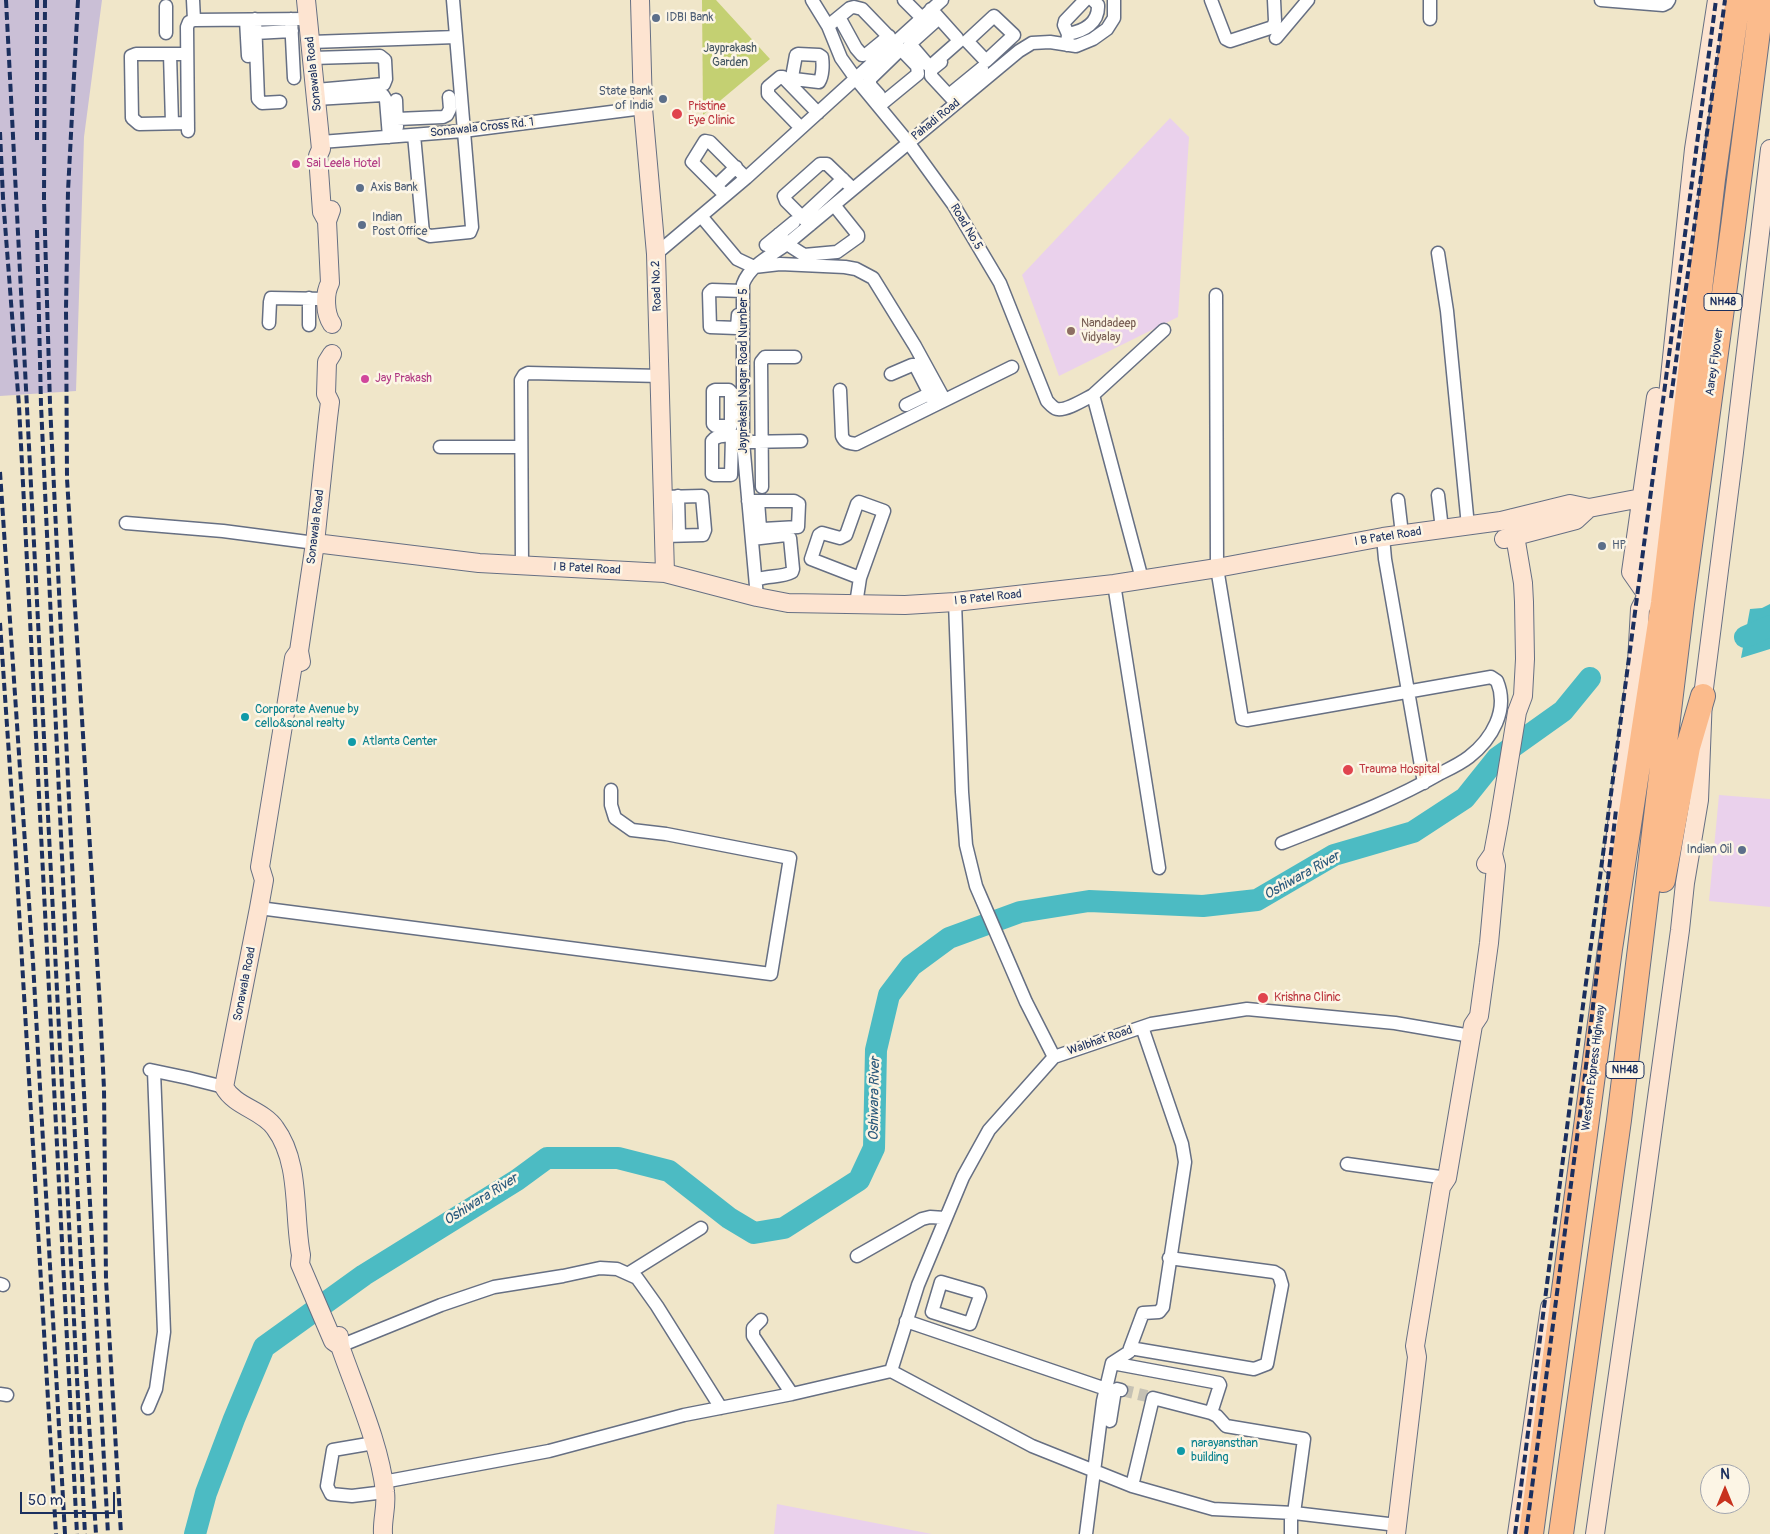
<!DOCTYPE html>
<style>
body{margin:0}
#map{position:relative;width:1770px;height:1534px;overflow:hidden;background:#f0e6c9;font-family:Pangolin,sans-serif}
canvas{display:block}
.north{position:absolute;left:1700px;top:1464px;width:50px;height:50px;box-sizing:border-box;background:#fcf5e5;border:1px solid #a2a6af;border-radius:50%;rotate:0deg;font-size:14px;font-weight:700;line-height:20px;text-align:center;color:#1b2f5e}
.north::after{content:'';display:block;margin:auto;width:18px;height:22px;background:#c8321e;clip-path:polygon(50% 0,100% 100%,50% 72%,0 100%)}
.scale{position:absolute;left:20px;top:1492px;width:95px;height:22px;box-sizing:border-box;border:2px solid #1b2f5e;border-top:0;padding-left:6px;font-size:15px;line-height:18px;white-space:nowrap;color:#1b2f5e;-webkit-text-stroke:4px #fcf5e5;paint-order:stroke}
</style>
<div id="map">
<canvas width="1770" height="1534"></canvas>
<div class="north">N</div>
<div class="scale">50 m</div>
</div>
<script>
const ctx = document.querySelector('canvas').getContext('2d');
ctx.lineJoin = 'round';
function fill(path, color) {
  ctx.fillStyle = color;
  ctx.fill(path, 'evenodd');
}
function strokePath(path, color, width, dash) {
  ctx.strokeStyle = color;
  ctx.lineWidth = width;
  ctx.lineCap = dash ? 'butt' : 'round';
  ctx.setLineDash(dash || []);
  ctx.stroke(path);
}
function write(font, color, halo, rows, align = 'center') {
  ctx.font = font + ' Pangolin,sans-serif';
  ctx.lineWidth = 5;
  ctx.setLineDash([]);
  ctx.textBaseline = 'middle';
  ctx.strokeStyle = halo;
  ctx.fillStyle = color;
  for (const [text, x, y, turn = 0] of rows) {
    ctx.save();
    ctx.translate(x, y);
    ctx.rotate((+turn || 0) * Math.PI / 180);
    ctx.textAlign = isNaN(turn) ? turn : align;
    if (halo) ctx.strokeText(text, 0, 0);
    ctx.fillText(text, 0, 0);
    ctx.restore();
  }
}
fill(new Path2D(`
 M 1170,118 L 1189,137 L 1178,317 L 1059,376 L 1022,275 Z
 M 1719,795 L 1770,799 L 1770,907 L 1709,901 Z
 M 777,1504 L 932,1534 L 774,1534 Z`), '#ead1ec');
fill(new Path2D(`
 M 0,0 L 102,0 L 84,137 L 76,391 L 0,396 Z`), '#cabfd6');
fill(new Path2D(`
 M 702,0 L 716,0 L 770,59 L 703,115 Z`), '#c4d072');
fill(new Path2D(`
 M 1770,604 L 1770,649 L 1741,658 L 1750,609 L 1762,608 Z`), '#4cbbc3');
strokePath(new Path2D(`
 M 1745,637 L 1770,626
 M 195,1534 L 206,1493 L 234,1419 L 264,1347 L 364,1275 L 517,1180 L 547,1158 L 618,1158 L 669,1171 L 729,1218 L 754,1233 L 784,1228 L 859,1180 L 874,1148 L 876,1050 L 889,995 L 911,966 L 949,938 L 1020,912 L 1089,901 L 1203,906 L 1257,900 L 1334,855 L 1413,832 L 1465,798 L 1497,758 L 1563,711 L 1590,678`), '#4cbbc3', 22);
strokePath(new Path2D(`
 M 1121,1390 L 1147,1396`), '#c5c1b4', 12, [12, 6]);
const street = new Path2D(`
 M 193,0 L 194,20
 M 812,0 L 828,26 L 841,58 L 856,79 L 908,142 L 953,204 L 1000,283 L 1047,401 C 1050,404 1053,408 1057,409 C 1066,411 1085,399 1093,395
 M 904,0 L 922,18
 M 1211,0 L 1226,39 L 1230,41 L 1273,27 L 1275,21 L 1274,0
 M 1430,0 L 1430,19
 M 1601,0 L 1663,5 L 1667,3 L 1669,0
 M 166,6 L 166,33
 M 931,9 L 957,38 L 958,42 L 933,64 L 928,65 L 910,44 L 939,18
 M 994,16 L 1014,35 L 986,61 L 967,41 Z
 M 839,17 L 856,48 L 862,55 L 867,54 L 889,36
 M 255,19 L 258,99 L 262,103 L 280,102
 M 291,19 L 294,78
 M 246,20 L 248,56
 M 828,26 L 850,8 L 854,7 L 862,9 L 917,66 L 918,74 L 879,106
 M 255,33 L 292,31
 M 1068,34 C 1084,31 1099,23 1098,5 L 1093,0
 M 1276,38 L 1308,0
 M 311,42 L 456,37
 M 1067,45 L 1068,34 L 1064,25 L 1065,21 L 1085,0
 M 170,54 L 172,123
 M 187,54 L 136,54 L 131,56 L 131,59 L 132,118 L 139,124 L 188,123
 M 798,54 L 819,55 L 822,57 C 823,64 823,76 819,82 L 794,79 L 792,77 L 796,55 Z
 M 312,58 L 380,56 L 385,60 L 386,79 L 384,84 L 316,90
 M 941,62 L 931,70 L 931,76 L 956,103
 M 879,95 L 870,85 L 870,79 L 901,49
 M 949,95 L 982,68
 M 316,99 L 383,95 L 386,100 L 389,137
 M 396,100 L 397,127
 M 397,119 L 443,117 L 447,115 L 450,109 L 449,97
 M 801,128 L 768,94 L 768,87 L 780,77 L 783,77 L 818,113
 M 188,131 L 187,27 L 189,22 L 194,20 L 308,19
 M 414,135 L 423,233 L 430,236 L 470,232 L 472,227 L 453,0
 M 321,142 L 463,131 L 643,108
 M 716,186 L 736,167
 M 725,195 L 692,162 L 705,141 L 710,142 L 746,178
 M 701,216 L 737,259 L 754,267 L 780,264 L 845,267 L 856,269 L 873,278 L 915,346 L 944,399
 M 802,217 L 843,179
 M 810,225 L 786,201 L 784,196 L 820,164 L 827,164 L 853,189
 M 779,234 L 787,244 L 804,255 L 837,252 L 858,237 L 858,235 L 834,205
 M 766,245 L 794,222
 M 1438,253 L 1447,311 L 1468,526
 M 656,254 L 746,178 L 942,0
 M 1216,295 L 1217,568 L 1242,719 L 1247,720 L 1491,677 L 1497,681 C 1509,710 1492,739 1469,757 C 1460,764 1449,769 1439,774 C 1389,803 1335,822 1282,843
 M 738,315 L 737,328 L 710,327 L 709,293 L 712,290 L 743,291
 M 269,323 L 270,302 L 271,298 L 327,299
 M 309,325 L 309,298
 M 891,374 L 912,365 L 915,365 L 935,404
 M 715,390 L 729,390 L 731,392 L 731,426 L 715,426 L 713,424 L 713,391 Z
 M 840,390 L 842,436 C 845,443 849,443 856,444 L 1012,367
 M 906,405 L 929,394
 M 732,436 L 731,475 L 714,475 L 712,474 L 712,441 C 718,433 733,436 742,436
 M 743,442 L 801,441
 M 440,447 L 521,447
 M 762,487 L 761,362 L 765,357 L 795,357
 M 1438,495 L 1442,529
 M 678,496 L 679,535
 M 663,497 L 702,496 L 705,530 L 703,535 L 664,536
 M 1398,500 L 1402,534
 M 748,501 L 794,501 L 799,504 L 798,527 L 763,529 L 760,528 L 758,501
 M 126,523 L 223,531 L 315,543
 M 1383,537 L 1385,559 L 1424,783
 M 752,539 L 786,535 L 790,538 L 793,569 L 792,572 C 781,578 768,575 756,580
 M 522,566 L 521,380 L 524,375 L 528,373 L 661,376
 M 1142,579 L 1093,395 L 1164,330
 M 1114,584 L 1159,868
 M 757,597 L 743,442 L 743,284 C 750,265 772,255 787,244 L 1019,51 L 1032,43 L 1050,42 L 1076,46 L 1093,39 L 1107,29 L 1114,18 L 1114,0
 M 955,602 L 962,792 L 966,845 L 976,886 L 1026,1002 L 1054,1057
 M 856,604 L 860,578 L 884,511 L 859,502 L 857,504 L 846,535 L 840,538 L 822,533 L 819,535 L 811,559 L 860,578
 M 259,908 L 771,974 L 790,858 L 666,834 L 632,830 L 615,818 L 611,805 L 611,790
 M 150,1070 L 188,1078 L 224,1087
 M 1347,1164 L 1447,1178
 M 857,1256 L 922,1219 L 930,1217 L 945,1218
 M 629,1273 L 701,1228
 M 941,1282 L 979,1293 L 980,1296 L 970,1324 L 932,1312 Z
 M 0,1284 L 3,1285
 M 761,1320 L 753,1328 L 753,1336 L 792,1394
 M 906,1321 L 1106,1389
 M 340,1346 L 441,1305 L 494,1287 L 563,1276 L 600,1268 L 617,1269 L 637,1278 L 657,1306 L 721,1408
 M 1130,1348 L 1143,1313 L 1159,1312 L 1163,1307 L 1185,1162 L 1182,1144 L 1142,1027
 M 1112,1363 L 1219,1383 L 1220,1385 L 1211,1413 L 1153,1398 L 1132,1486
 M 891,1371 L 918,1285 L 963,1177 L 989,1130 L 1054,1057 L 1151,1024 L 1247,1009 L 1395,1023 L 1471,1036
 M 0,1394 L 7,1395
 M 148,1408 L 156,1389 L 164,1332 L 154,1071
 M 1211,1413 L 1217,1416 L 1226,1426 L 1304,1439 L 1294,1513
 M 1110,1421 L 1115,1390 L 1117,1389 L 1121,1390
 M 374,1443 L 333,1450 L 327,1486 L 331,1494 L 352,1496 L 385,1492
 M 383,1482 L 549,1451 L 684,1415 L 792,1394 L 891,1371 L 1032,1446 L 1132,1486 L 1213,1509 L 1294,1513 L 1397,1525
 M 1291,1513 L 1291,1534
 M 1086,1534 L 1103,1401 L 1112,1363 L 1129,1352 L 1130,1348 L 1254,1369 L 1267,1364 L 1282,1285 L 1279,1275 L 1274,1272 L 1169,1258`);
const secondary = new Path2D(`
 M 306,0 L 321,149 L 318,156 L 322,212 L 327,221
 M 640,0 L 643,108 L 656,254 L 665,573
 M 331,210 L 327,221 L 330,283 C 324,294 325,314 332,324
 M 1504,539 L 1576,520 L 1589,508
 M 315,543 L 479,563 L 665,573 L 757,597 L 788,603 L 905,605 L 955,602 L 1114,584 L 1217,568 L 1383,537 L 1501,521 L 1570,504 L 1589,508 L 1657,495
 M 1647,595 L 1631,572 L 1656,397
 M 299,651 L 294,658 L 260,867 L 264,880 L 259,908 L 224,1087 C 235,1107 263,1110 275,1128 C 301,1163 293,1214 301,1255 L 300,1264 L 333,1341 L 340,1346
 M 301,662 L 299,651 L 315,543 L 328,418 L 330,402 L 326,394 L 327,362 L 332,354
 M 1486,864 L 1493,854 L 1499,822 L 1517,712 L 1523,696 L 1525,659 L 1524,602 L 1523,583 L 1512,518
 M 1612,865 L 1637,662 L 1640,609 L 1647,595 L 1694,149 L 1717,0
 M 339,1336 L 340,1346 C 356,1392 380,1445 385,1492 C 387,1507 382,1519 383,1534
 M 1396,1534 L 1417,1357 L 1415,1346 L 1441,1187 L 1447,1178 L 1473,1025 L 1479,1016 L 1489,943 L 1496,866 L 1493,854
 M 1517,1534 L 1550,1307
 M 1595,1534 L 1642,1207 L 1680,930 L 1685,883 L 1699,800 L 1703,696 L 1734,452 L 1770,149`);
const highway = new Path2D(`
 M 1663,880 L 1688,747 L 1703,696
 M 1531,1534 L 1610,949 L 1663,603 L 1713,179 L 1738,0
 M 1561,1534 L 1619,1120 L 1682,604 L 1733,227 L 1762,0`);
strokePath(street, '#666f83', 15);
strokePath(secondary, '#666f83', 20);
strokePath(highway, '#666f83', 26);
strokePath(street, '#fff', 12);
strokePath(secondary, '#fde4d1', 18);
strokePath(highway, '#fbbb8c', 24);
strokePath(new Path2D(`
 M 6,0 L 85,1534
 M 45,0 L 44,199 L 50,404 L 76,946 L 108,1534
 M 78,0 L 68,191 L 66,309 L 67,479 L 100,1007 L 104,1089 L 106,1280 L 121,1534
 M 0,132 L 3,198 L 19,406 L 77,1534
 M 37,140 L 37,0
 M 37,230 L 41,405 L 86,1374 L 96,1534
 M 1671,398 L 1725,0
 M 0,472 L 33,962 L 65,1534
 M 0,623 L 15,843 L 56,1534
 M 1515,1534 L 1573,1081 L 1716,0
 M 1526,1534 L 1584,1083 L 1616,810`), '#1b2f5e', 4, [8, 4]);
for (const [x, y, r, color] of [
 [656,18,5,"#5c6f8a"],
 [663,99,5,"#5c6f8a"],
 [677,114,6,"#e0444e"],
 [296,164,5,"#d1479c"],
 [360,188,5,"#5c6f8a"],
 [362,225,5,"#5c6f8a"],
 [1071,331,5,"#8d6e63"],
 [365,379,5,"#d1479c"],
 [1602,546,5,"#5c6f8a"],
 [245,717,5,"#0f9aa8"],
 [352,742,5,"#0f9aa8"],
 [1348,770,6,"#e0444e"],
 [1742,850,5,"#5c6f8a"],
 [1263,998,6,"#e0444e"],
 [1181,1451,5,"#0f9aa8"]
]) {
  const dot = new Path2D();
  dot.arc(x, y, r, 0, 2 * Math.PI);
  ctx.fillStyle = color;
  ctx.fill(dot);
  strokePath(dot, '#fcf5e5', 2);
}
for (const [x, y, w] of [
 [1723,302,38],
 [1625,1070,38]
]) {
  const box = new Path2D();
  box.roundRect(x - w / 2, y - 8.5, w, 17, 4);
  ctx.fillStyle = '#fcf5e5';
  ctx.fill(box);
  strokePath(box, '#1b2f5e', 1);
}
write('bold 11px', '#1b2f5e', null, [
 ["NH48",1723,302],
 ["NH48",1625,1070]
]);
write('12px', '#4e5e75', '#fcf5e5', [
 ["IDBI Bank",666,18],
 ["State Bank",653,92,"right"],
 ["of India",653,106,"right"],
 ["Axis Bank",370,188],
 ["Indian",372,218],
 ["Post Office",372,232],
 ["HP",1612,546],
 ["Indian Oil",1732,850,"right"]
], 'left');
write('12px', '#455763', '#fcf5e5', [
 ["Jayprakash",730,49],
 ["Garden",730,63]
]);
write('12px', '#1b2f5e', '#fcf5e5', [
 ["Sonawala Road",314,74,-96],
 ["Pahadi Road",936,120,-39],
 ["Sonawala Cross Rd. 1",482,128,-6],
 ["Road No.5",966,227,59],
 ["Road No.2",657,286,-92],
 ["Aarey Flyover",1715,362,-82],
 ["Jayprakash Nagar Road Number 5",744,371,-90],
 ["Sonawala Road",316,527,-83],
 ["I B Patel Road",1388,537,-9],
 ["I B Patel Road",587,569,3],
 ["I B Patel Road",988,598,-6],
 ["Sonawala Road",245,984,-79],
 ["Walbhat Road",1100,1041,-19],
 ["Western Express Highway",1594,1068,-83]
]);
write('12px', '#be3a42', '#fcf5e5', [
 ["Pristine",688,107],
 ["Eye Clinic",688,121],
 ["Trauma Hospital",1359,770],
 ["Krishna Clinic",1274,998]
], 'left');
write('12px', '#b23c85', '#fcf5e5', [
 ["Sai Leela Hotel",306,164],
 ["Jay Prakash",375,379]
], 'left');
write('12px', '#785e54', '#fcf5e5', [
 ["Nandadeep",1081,324],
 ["Vidyalay",1081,338]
], 'left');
write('12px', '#0d838f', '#fcf5e5', [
 ["Corporate Avenue by",255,710],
 ["cello&sonal realty",255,724],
 ["Atlanta Center",362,742],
 ["narayansthan",1191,1444],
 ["building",1191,1458]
], 'left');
write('italic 14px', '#2a597c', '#fcf5e5', [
 ["Oshiwara River",1302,876,-29],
 ["Oshiwara River",875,1099,-89],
 ["Oshiwara River",481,1200,-32]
]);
</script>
